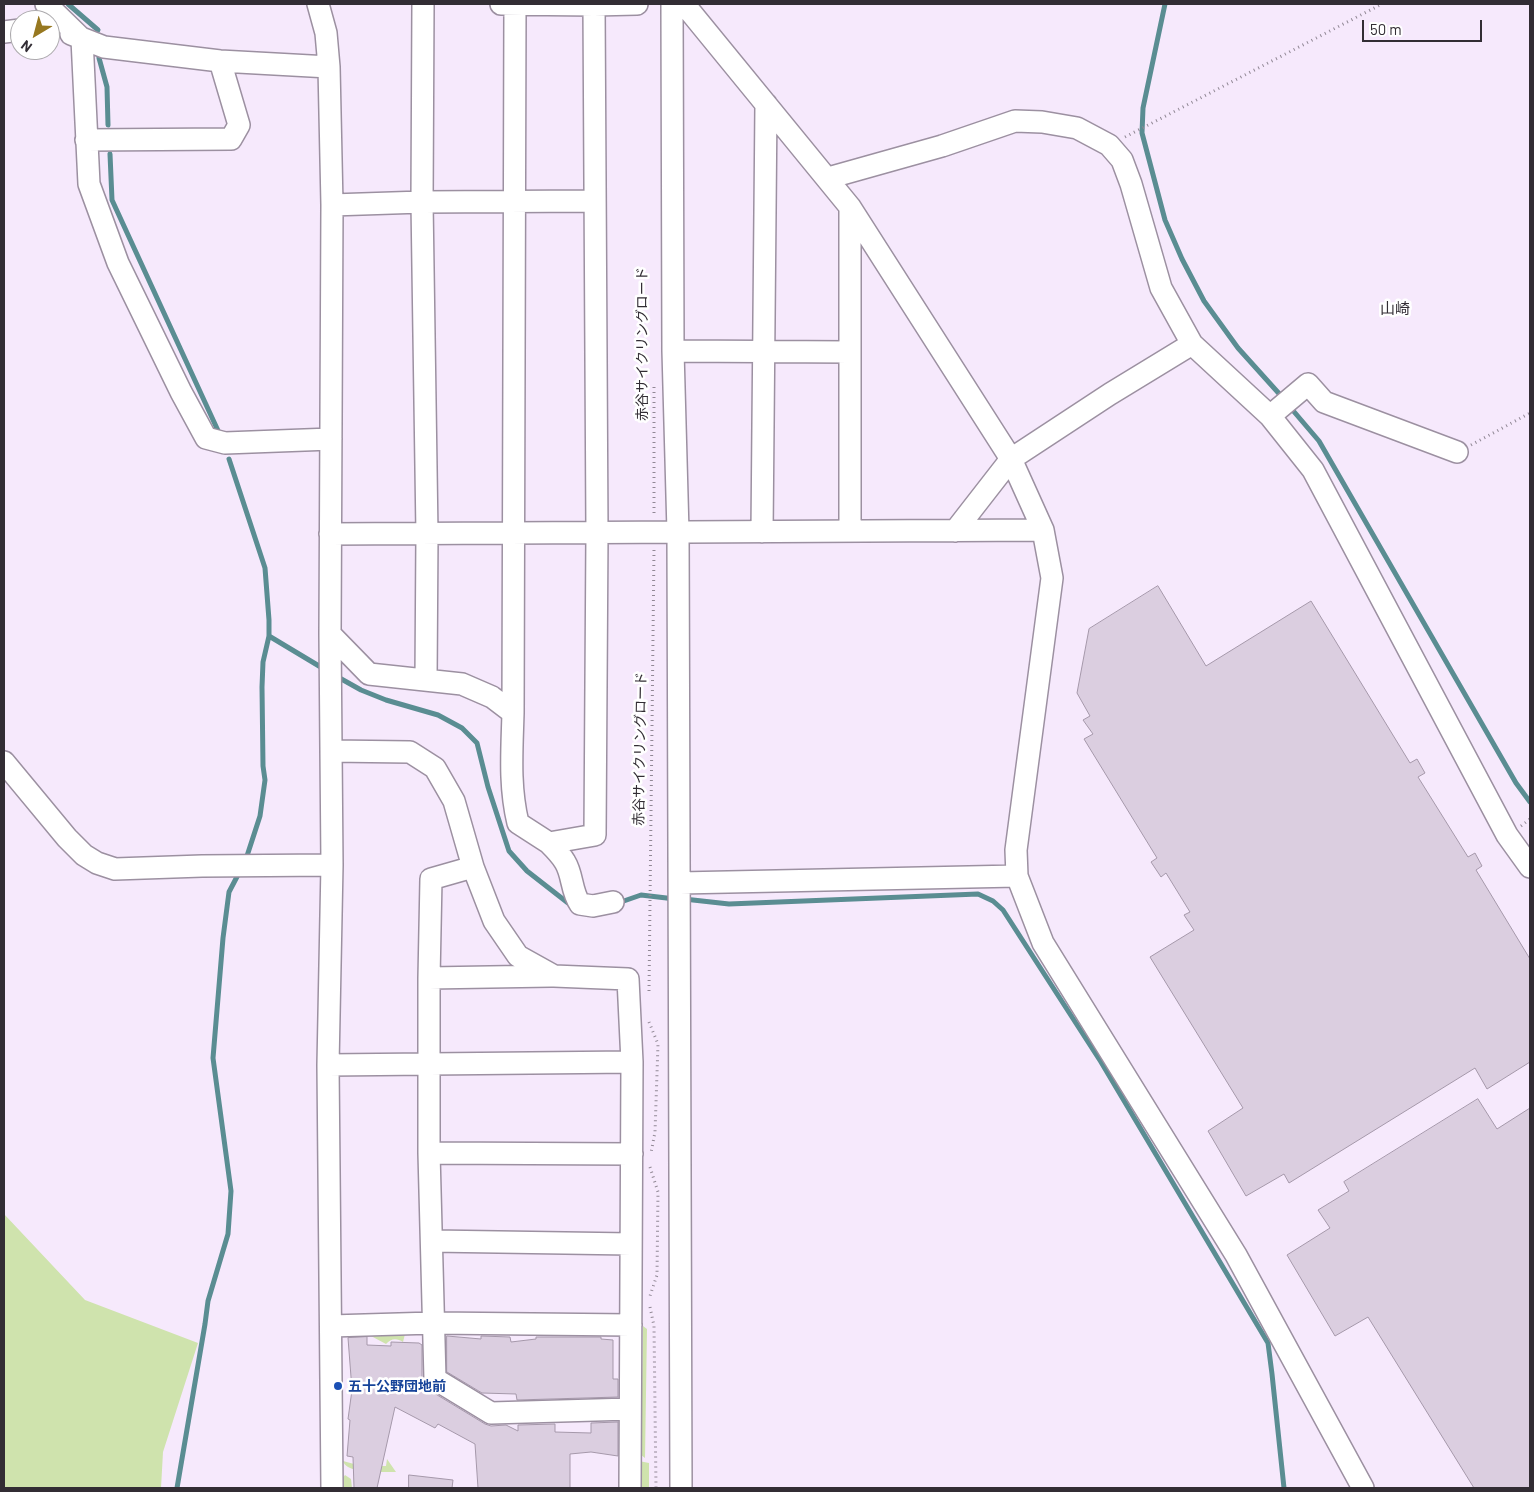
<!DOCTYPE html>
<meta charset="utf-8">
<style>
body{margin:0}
#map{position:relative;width:1534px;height:1492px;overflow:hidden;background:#f6e9fc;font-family:Barlow,sans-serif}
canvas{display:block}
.frame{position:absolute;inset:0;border:5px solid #322d34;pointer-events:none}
.north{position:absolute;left:10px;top:10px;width:50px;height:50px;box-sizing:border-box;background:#fff;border:1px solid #adabae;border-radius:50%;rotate:217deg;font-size:14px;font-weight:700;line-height:20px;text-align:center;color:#322d34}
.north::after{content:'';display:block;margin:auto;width:18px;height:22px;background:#977820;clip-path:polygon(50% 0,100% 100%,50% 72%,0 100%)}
.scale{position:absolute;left:1362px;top:20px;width:120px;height:22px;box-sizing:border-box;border:2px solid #322d34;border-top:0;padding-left:6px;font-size:15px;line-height:18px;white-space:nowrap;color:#322d34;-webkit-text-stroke:4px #fff;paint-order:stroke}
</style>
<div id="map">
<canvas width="1534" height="1492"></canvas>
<div class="frame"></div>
<div class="north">N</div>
<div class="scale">50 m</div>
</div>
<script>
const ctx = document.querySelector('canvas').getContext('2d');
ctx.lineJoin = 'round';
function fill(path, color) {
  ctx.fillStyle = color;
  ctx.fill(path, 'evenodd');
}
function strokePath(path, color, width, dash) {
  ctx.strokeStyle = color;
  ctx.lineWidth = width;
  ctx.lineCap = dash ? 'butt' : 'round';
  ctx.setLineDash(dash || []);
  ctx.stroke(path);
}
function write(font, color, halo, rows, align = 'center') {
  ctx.font = font + ' Barlow,"Noto Sans JP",sans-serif';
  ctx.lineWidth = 5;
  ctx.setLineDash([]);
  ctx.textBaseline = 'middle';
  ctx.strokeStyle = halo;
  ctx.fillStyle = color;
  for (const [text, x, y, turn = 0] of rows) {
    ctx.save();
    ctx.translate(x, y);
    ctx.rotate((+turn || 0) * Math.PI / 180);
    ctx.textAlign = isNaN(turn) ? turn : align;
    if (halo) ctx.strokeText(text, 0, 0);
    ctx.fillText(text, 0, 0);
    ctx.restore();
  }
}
fill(new Path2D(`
 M 4,1214 L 85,1300 L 198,1343 L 163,1452 L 161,1488 L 4,1488 Z
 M 643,1326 L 647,1329 L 645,1458 L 641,1455 Z
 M 370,1332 L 421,1334 L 405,1334 L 403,1342 C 397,1338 391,1338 386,1344 L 371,1336 Z
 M 387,1459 L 396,1472 C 383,1472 346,1474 343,1461 L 354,1464 L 383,1466 L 386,1466 Z
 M 639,1461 L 649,1463 L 649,1488 L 641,1488 Z
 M 345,1475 L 351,1479 L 352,1488 L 341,1488 L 342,1479 Z`), '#cfe3ad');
strokePath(new Path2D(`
 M 68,4 L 98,30
 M 1165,4 L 1143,108 L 1142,133 L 1165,220 L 1182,259 L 1204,301 L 1238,348 L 1283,398
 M 99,58 L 107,87 L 108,125
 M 110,154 L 112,200 L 220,435
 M 1290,407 L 1319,441 L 1516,783 L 1530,802
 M 229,459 L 265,568 L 269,620 L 269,636 L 263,662 L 262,687 L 263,766 L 265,780 L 260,816 L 246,859
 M 269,636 L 324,669
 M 336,676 L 361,690 L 386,700 L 438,715 L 462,728 L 477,743 L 488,787 L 509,851 L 527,871 L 568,903 L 571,904
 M 684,899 L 729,904 L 978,894 L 993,901 L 1003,910 L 1101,1062 L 1268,1343 L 1272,1374 L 1284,1488
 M 618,903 L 641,895 L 675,899
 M 177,1488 L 205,1324 L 208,1301 L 228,1234 L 231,1191 L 213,1058 L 223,938 L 229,892 L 240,871`), '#5a8d92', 5);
const building = new Path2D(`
 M 1158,586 L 1206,666 L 1311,601 L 1410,763 L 1417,759 L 1425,773 L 1418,777 L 1468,857 L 1475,853 L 1482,866 L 1476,870 L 1530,959 L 1530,1062 L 1487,1089 L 1475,1068 L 1289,1183 L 1284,1174 L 1246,1196 L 1208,1131 L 1243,1108 L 1150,957 L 1194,930 L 1184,915 L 1190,912 L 1166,873 L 1161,877 L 1151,862 L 1157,858 L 1084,739 L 1093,734 L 1083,720 L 1090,716 L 1077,693 L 1089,629 Z
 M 1478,1099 L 1497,1129 L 1530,1108 L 1530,1488 L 1474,1488 L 1368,1317 L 1335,1336 L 1287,1255 L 1330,1228 L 1318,1210 L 1349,1191 L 1344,1182 Z
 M 447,1336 L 481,1339 L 481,1336 L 510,1337 L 511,1342 L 536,1339 L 536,1337 L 601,1337 L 601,1339 L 613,1340 L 613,1379 L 618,1379 L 618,1397 L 517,1400 L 516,1394 L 482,1393 L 447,1372 Z
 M 367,1337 L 367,1345 L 391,1346 L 391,1342 L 419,1343 L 422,1345 L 422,1379 L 424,1386 L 429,1390 L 485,1424 L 491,1426 L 506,1425 L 518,1431 L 518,1425 L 555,1424 L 555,1432 L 591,1433 L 591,1423 L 618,1422 L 618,1456 L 591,1452 L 570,1454 L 570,1488 L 478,1488 L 475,1444 L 438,1424 L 435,1428 L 395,1407 L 377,1488 L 354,1488 L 353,1457 L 347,1456 L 350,1420 L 348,1419 L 352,1390 L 348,1338 Z
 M 409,1475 L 453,1480 L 452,1488 L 409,1488 Z`);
fill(building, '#dbcee0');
strokePath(building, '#a598aa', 1);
const minor = new Path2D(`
 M 46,4 L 82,39 L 89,184 L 118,263 L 181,392 L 206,438 L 225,443 L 331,439
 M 318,4 L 326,33 L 329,67 L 332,205 L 330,634 L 332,865 L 328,1065 L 332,1488
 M 423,4 L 422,202 L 427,534 L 426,680
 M 501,4 L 594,5 L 637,4
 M 672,4 L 673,351 L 678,532 L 681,1488
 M 684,4 L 850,207 L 1011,459 L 1043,530 L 1052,578 L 1016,850 L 1017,876 L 1043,943 L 1236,1255 L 1363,1488
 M 4,32 L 20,30
 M 71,34 L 104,47 L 220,61 L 329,67
 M 86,140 L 231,139 L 239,125 L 220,61
 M 828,178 L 942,146 L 1015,121 L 1042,122 L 1077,128 L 1109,145 L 1122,160 L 1131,184 L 1161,288 L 1192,344 L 1270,416 L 1313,470 L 1507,835 L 1530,867
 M 332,205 L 422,202 L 594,201
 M 850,207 L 850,531
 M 673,351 L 850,352
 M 1270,416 L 1308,384 L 1324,402 L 1457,452
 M 955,531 L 1011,459 L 1110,394 L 1192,344
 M 762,532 L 766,104
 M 330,534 L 1043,530
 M 330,634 L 369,674 L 462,684 L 492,697 L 513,713 C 512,750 509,786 518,823 L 549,843 L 595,835 L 597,533 L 594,5
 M 513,713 L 515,4
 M 331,751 L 410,752 L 435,768 L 454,801 L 473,867 L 494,921 L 518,956 L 554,976 L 628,979 L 632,1062 L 630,1488
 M 4,762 L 67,838 L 84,855 L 97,863 L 115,869 L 202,866 L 332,865
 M 549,843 C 555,849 561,855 565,862 C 573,875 571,891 580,904 L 593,906 L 613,902
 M 473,867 L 431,879 L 429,978 L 429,1153 L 435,1379 L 491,1413 L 630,1409
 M 680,883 L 1017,876
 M 429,978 L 551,976
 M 328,1065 L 632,1062
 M 429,1153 L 632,1154
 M 432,1241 L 631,1244
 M 331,1326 L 433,1323 L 631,1325`);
strokePath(minor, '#9c90a1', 24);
strokePath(new Path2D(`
 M 1125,137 L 1382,4
 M 654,387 L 654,516
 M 1471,445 L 1530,413
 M 1521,826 L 1530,819
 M 649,991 L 654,549
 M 649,1022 L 658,1044 L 655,1132 L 651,1153
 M 650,1167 L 658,1192 L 657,1275 L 650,1296
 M 650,1307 L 654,1326 L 656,1488`), '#918895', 3, [1, 4]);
strokePath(minor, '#fff', 21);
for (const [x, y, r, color] of [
 [338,1386,5,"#1a4fb4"]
]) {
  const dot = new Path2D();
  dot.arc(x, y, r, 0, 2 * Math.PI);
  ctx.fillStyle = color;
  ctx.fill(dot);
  strokePath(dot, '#fff', 2);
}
write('14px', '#322d34', '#fff', [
 ["赤谷サイクリングロード",642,344,-90],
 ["赤谷サイクリングロード",640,749,-89]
]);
write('bold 14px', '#164399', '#fff', [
 ["五十公野団地前",348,1386]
], 'left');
write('15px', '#322d34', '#fff', [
 ["山崎",1395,309]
]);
</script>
